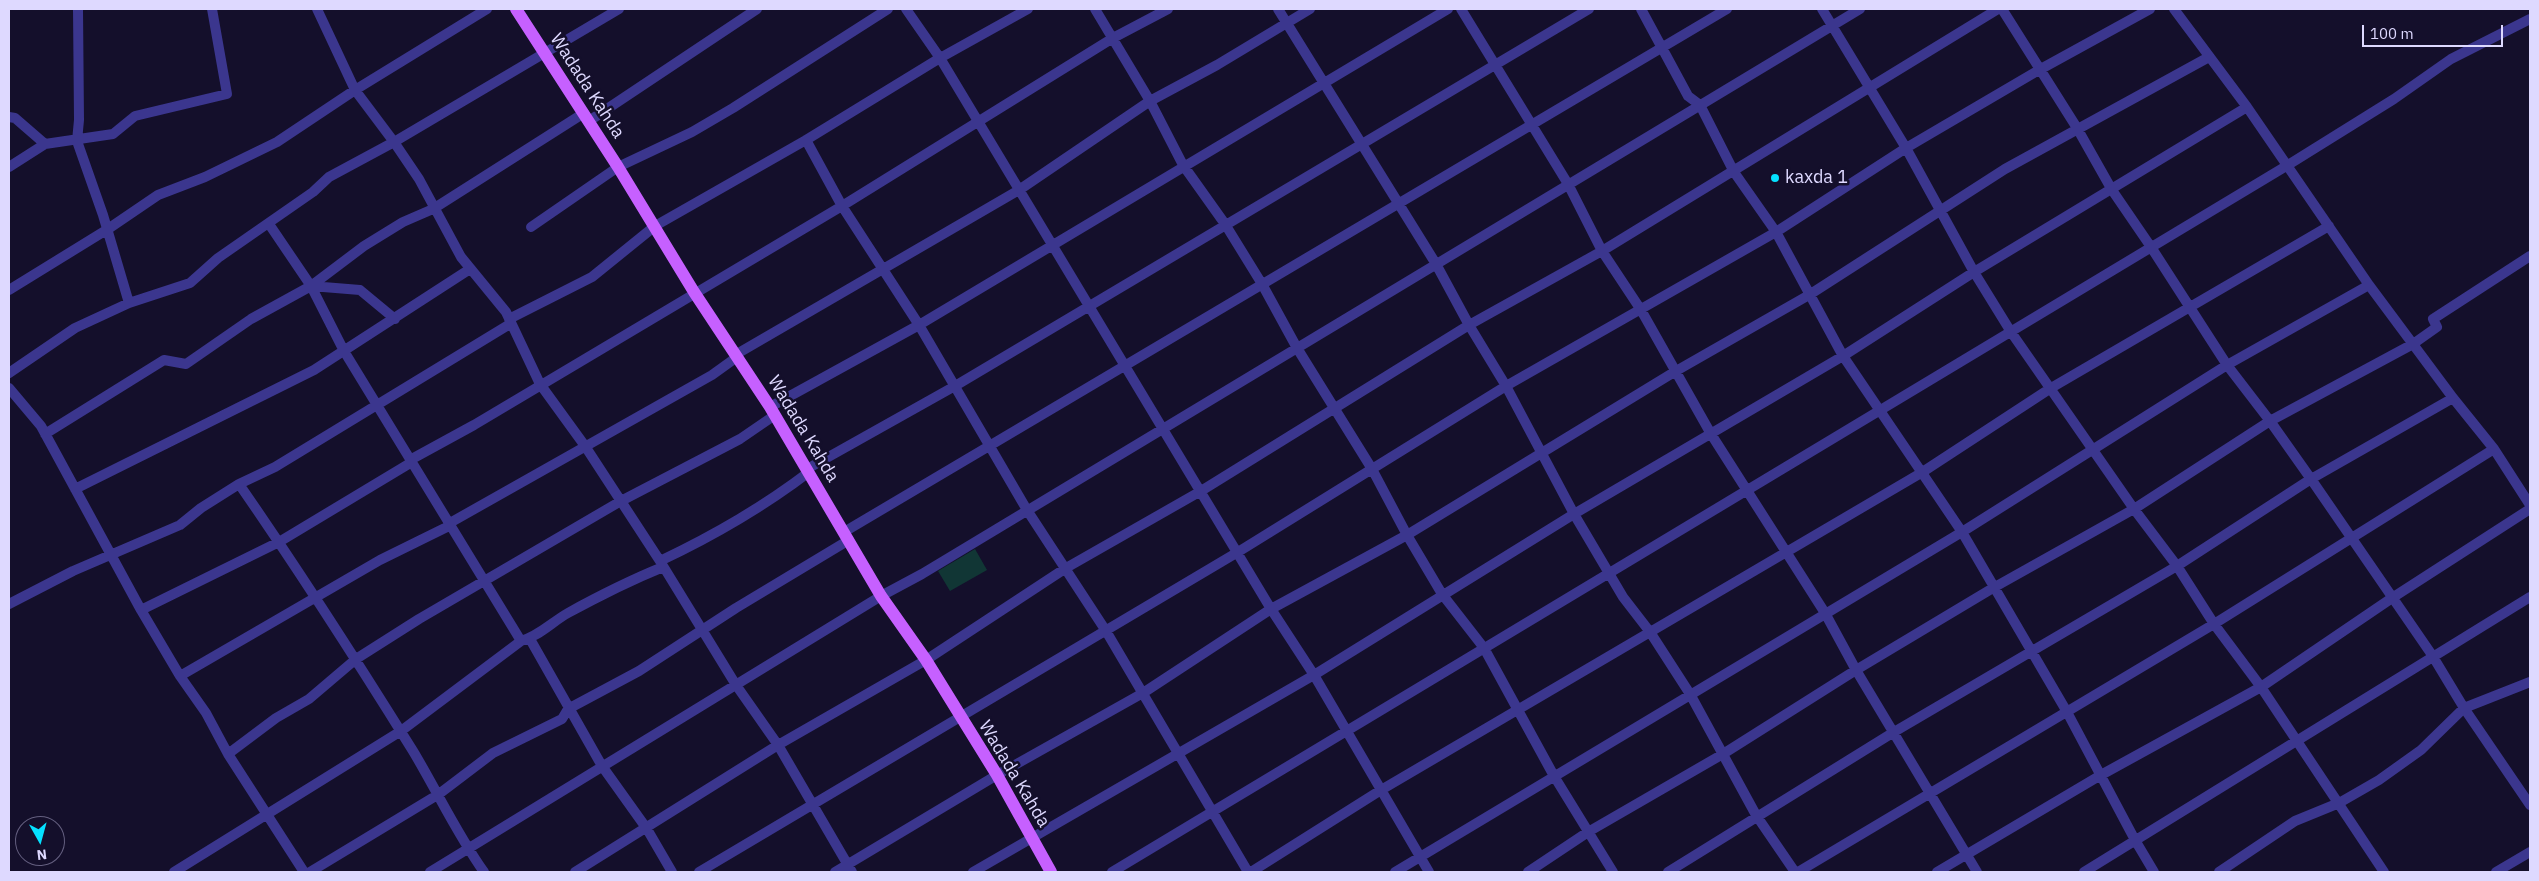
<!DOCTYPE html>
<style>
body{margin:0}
#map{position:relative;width:2539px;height:881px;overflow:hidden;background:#140f2b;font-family:"IBM Plex Sans",sans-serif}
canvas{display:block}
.frame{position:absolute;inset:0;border:10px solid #ded9ff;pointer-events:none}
.north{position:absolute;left:15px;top:816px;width:50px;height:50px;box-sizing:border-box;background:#140f2b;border:1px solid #656080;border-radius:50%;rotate:173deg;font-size:14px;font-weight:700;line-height:20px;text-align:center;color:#ded9ff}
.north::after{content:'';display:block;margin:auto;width:18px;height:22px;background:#05e1ff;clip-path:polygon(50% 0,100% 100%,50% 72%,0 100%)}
.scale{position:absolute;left:2362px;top:25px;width:141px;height:22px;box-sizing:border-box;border:2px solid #ded9ff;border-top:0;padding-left:6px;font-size:15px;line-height:18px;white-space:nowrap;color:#ded9ff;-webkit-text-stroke:4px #140f2b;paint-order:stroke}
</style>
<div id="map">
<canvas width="2539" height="881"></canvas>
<div class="frame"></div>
<div class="north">N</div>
<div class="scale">100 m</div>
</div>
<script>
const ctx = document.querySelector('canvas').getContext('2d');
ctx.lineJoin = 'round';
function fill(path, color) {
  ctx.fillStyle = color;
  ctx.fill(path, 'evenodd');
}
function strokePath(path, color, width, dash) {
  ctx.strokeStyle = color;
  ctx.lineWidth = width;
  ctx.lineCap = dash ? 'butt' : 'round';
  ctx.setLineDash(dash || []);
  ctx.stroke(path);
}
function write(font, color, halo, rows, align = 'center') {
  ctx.font = font + ' "IBM Plex Sans",sans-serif';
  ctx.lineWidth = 5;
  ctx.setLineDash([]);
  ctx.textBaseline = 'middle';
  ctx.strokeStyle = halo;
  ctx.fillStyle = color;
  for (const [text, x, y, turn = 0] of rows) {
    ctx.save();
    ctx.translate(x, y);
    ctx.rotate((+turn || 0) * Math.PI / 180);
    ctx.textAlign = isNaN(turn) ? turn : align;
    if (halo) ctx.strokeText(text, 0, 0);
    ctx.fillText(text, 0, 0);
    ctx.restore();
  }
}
fill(new Path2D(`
 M 975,549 L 987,570 L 950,591 L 938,571 Z`), '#113635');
strokePath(new Path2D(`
 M 78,9 L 79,120 L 77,141 L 103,215 L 129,303
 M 619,9 L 394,142 L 419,179 L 461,257 L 506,312 L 540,384 L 585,446 L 660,561 L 736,685 L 778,745 L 852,872
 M 906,9 L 940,58 L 1271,609 L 1314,675 L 1429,872
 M 1095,9 L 1150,101 L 1183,165 L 1225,224 L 1262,284 L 1297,348 L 1372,469 L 1407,535 L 1442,594 L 1484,648 L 1554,776 L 1613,872
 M 1278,9 L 1436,264 L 1469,325 L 1506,386 L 1574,514 L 1623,597 L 1650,632 L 1690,694 L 1756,815 L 1795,872
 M 1461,9 L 1568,184 L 1602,251 L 1641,310 L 1711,434 L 1825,613 L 1856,670 L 1977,872
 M 1641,9 L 1688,96 L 1700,105 L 1734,172 L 1776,232 L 1843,356 L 1962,532 L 2067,712 L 2135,840 L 2154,872
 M 1822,9 L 1906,148 L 1974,272 L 2011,332 L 2134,509 L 2177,566 L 2214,624 L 2261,687 L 2384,872
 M 2002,9 L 2077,128 L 2112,190 L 2151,247 L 2227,365 L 2270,421 L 2311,479 L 2432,655 L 2464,708 L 2530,805
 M 2174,9 L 2247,107 L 2369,285 L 2453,398 L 2494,449 L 2530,505
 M 9,117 L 15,118 L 45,144
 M 589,121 L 757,9
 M 806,140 L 842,206 L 919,325 L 1027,510 L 1106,631 L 1248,872
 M 9,167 L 45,144 L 113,134 L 135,116 L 227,94 L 212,9
 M 269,224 L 311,286 L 360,290 L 395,319
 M 531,227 L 618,167 L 692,132 L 733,108 L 888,9
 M 311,286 L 344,351 L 521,641
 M 9,290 L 108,229 L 158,195 L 205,177 L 277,142 L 355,90 L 487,9
 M 509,319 L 592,277 L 655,226 L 806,140 L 940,58 L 1028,9
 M 735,355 L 1019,190 L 1150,101 L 1217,65 L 1310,9
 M 9,373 L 75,328 L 129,303 L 190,283 L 218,258 L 313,192 L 329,177 L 394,142 L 355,90 L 317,9
 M 9,388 L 41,426 L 141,610 L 180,676 L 206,713 L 228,754 L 304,872
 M 770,407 L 919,325 L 1448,9
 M 45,434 L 164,360 L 186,364 L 251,319 L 311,286 L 364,246 L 403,222 L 433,209 L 584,113
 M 410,460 L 474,425 L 842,206 L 1113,38 L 1168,9
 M 807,469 L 955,386 L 1589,9
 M 239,484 C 300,572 357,661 413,751 C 437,791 457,834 484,872
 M 75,489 L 314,370 L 470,269
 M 448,524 L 712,375 L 737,357
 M 844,532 L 1727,9
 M 660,561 C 713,536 763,507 809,472
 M 9,604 L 73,571 L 180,525 L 201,508 L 239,484 L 275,467 L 510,324
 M 141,610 L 279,542 L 412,462
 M 530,639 L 602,766 L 647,829 L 672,872
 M 180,676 L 380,560 L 449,526
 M 228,754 L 276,718 L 309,699 L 356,659 L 419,619 L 621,501 L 740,439 L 775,415
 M 174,872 L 401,731 L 521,641 C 539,636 552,622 568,613 C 599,596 631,580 663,567
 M 310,872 L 439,794 L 493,753 L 562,719 L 568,709 L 639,671 L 736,608 L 849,540
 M 430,872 L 881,596 L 922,574 L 1860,9
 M 575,872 L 778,745 L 926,660 L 1066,568 L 1201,491 L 1469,325 L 1602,251 L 1998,9
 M 699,872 L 1238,552 L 1506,386 L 1776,232 L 1906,148 L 2039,70 L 2150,9
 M 835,872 L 997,775 L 1143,693 L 1271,609 L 1407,535 L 1676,371 L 1809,295 L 2005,169 L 2209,57
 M 973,872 L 1314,675 L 1574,514 L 1843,356 L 1974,272 L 2247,107
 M 1112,872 L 2288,165 L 2394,99 L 2451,59 L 2530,19
 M 1251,872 L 1381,790 L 1921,473 L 2051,388 L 2329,226
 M 1395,872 L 1962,532 L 2227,365 L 2369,285
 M 1528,872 L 1588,832 L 1723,754 L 1856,670 L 1993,588 L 2134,509 L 2270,421 L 2413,344 L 2437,327 L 2433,319 L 2530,256
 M 1668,872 L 1894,732 L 2177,566 L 2311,479 L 2453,398
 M 1798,872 L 2214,624 L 2494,449
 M 1937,872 L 2101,775 L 2261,687 L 2392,598 L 2530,509
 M 2084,872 L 2530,597
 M 2219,872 L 2295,821 L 2339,803 L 2379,780 L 2421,750 L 2464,708 L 2530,682
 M 2496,872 L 2530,852`), '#3b368e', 10);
strokePath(new Path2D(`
 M 516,9 L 618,167 L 694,292 L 770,407 L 881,596 L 926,660 L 997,775 L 1051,872`), '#c660ff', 12);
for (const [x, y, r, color] of [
 [1775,178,5,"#05e1ff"]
]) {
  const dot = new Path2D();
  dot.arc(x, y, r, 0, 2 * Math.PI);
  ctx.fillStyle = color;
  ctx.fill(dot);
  strokePath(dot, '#140f2b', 2);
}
write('18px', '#ded9ff', '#140f2b', [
 ["Wadada Kahda",587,86,57],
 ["Wadada Kahda",803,429,59],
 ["Wadada Kahda",1014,774,59]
]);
write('18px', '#ded9ff', '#140f2b', [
 ["kaxda 1",1785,178]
], 'left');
</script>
